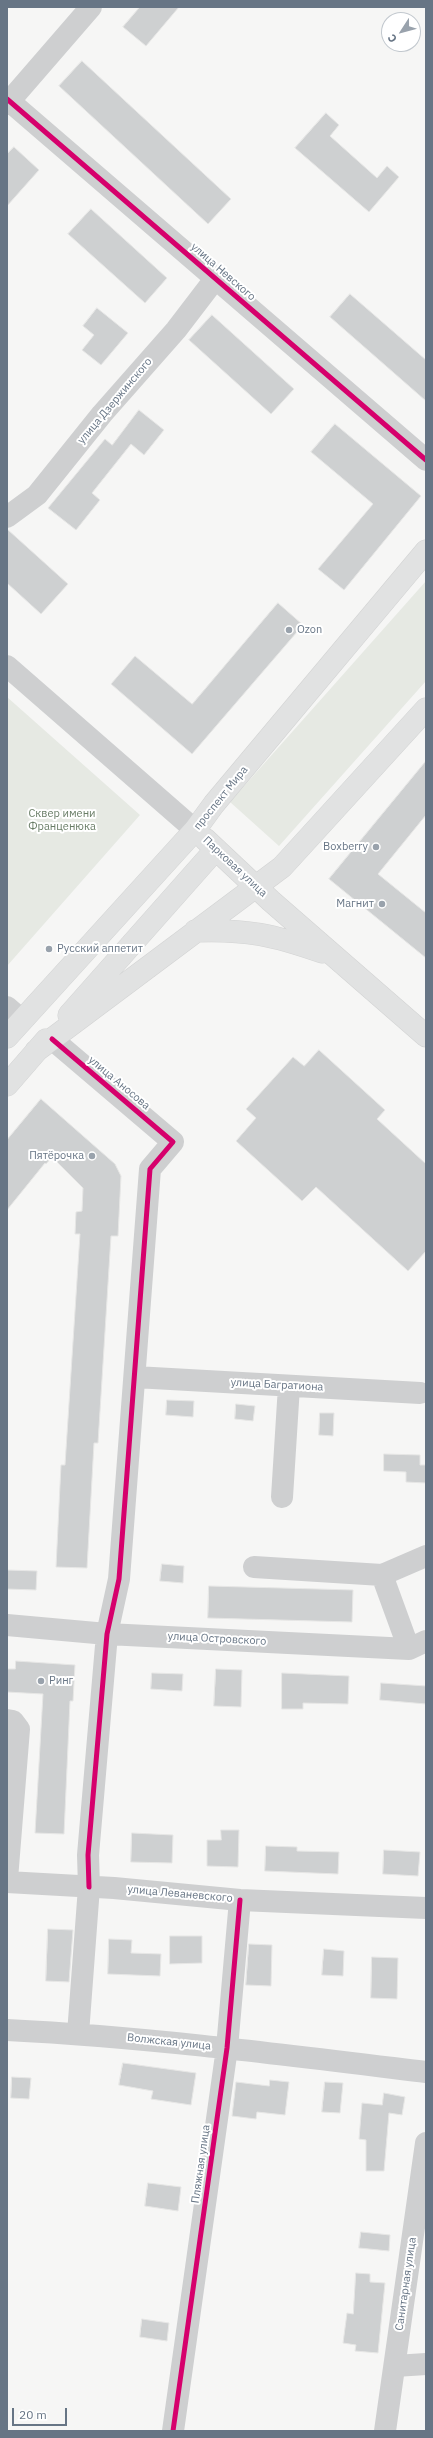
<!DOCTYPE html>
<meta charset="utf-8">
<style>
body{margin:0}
#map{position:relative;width:433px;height:2438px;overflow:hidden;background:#f6f6f5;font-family:"IBM Plex Sans",sans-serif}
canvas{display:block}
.frame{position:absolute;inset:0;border:8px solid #677585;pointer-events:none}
.north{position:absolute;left:381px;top:12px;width:40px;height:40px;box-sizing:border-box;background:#fff;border:1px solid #c2c8ce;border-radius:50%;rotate:234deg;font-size:11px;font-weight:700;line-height:16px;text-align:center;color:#677585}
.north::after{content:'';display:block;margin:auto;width:14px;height:18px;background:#99a2ac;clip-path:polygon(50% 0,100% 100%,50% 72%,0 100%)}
.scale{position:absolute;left:12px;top:2408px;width:55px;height:18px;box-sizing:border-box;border:2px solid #677585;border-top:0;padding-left:5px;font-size:12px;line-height:14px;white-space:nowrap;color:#677585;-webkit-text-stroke:3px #fff;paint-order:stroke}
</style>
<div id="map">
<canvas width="433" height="2438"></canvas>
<div class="frame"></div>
<div class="north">С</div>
<div class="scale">20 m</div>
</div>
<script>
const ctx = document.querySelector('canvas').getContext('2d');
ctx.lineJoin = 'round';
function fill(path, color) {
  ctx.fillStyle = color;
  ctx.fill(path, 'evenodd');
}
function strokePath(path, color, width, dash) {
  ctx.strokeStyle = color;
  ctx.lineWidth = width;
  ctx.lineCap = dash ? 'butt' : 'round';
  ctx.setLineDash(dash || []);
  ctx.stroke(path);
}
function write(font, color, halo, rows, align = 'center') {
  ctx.font = font + ' "IBM Plex Sans",sans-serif';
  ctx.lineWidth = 4;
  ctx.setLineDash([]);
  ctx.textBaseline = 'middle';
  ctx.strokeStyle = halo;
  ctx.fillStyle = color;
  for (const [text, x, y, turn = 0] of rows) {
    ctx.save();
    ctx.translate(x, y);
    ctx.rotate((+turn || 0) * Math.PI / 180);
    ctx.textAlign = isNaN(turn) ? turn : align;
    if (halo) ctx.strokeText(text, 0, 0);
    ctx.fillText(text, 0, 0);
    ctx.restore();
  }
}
fill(new Path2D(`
 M 426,581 L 426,681 L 279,846 L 230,802 Z
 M 7,697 L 140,815 L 7,966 Z`), '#e6e9e3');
const building = new Path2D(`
 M 140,7 L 179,7 L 146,46 L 123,27 Z
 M 82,61 L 231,199 L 208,224 L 59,86 Z
 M 326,113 L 339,125 L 330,136 L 377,178 L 387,166 L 399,177 L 369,212 L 295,148 Z
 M 14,147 L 39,170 L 7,206 L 7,154 Z
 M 91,209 L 167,278 L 145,303 L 68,234 Z
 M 350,294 L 426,360 L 426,401 L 330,317 Z
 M 97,308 L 128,333 L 101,365 L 82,350 L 94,335 L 83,326 Z
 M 212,315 L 294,389 L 271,414 L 189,340 Z
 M 139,410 L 164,430 L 144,455 L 131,444 L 92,493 L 100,500 L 76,530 L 48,508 L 105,439 L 112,445 Z
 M 335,424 L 421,496 L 344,590 L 318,569 L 373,504 L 311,452 Z
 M 7,529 L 68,584 L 41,614 L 7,583 Z
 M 278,603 L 303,625 L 192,754 L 111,684 L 135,656 L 192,704 Z
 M 426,761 L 426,815 L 378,874 L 426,913 L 426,958 L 329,879 Z
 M 319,1050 L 385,1110 L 377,1119 L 426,1164 L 426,1251 L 408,1271 L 316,1187 L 302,1201 L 236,1141 L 256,1118 L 246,1109 L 293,1057 L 304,1066 Z
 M 41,1099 L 115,1164 L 121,1176 L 118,1236 L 111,1236 L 98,1443 L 94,1443 L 87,1568 L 56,1567 L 61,1465 L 65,1465 L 80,1234 L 75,1234 L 76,1212 L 82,1211 L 83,1188 L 52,1157 L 46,1164 L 45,1163 L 7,1210 L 7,1140 Z
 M 167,1400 L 194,1401 L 193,1417 L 166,1415 Z
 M 236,1404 L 255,1406 L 253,1421 L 235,1419 Z
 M 320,1413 L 334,1413 L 333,1436 L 319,1435 Z
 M 384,1454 L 420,1455 L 420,1465 L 426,1465 L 426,1483 L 406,1482 L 406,1472 L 384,1471 Z
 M 162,1564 L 184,1566 L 183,1583 L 160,1581 Z
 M 7,1570 L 37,1571 L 36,1590 L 7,1589 Z
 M 209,1586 L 353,1590 L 352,1622 L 208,1618 Z
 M 16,1661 L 75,1665 L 73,1701 L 70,1701 L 64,1834 L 35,1833 L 43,1694 L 7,1692 L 7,1669 L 15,1669 Z
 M 216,1669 L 242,1670 L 241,1707 L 214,1706 Z
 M 152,1673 L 183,1674 L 182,1691 L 151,1689 Z
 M 282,1673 L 349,1676 L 348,1704 L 303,1703 L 303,1709 L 282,1709 Z
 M 381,1683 L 426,1686 L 426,1704 L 380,1700 Z
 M 221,1830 L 239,1830 L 238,1867 L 207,1866 L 207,1840 L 221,1840 Z
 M 132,1833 L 173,1835 L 172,1863 L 131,1862 Z
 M 266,1846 L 297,1847 L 297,1851 L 339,1852 L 338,1874 L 265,1871 Z
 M 384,1850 L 420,1852 L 418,1876 L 383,1874 Z
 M 48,1929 L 73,1930 L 69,1982 L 46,1981 Z
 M 170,1936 L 202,1936 L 202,1963 L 170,1964 Z
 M 109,1939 L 132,1940 L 131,1953 L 161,1954 L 160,1976 L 108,1974 Z
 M 249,1944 L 272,1945 L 271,1986 L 246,1985 Z
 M 324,1949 L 344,1951 L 343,1976 L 322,1975 Z
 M 372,1957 L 398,1958 L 397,1999 L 371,1998 Z
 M 123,2063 L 196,2073 L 191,2105 L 151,2099 L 153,2091 L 119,2085 Z
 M 12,2077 L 31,2078 L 29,2099 L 11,2098 Z
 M 270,2080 L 289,2082 L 285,2115 L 257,2112 L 256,2119 L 232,2116 L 236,2082 L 269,2086 Z
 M 325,2082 L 343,2083 L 340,2113 L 322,2112 Z
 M 384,2093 L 405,2097 L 402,2115 L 389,2113 L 384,2171 L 366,2171 L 366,2140 L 359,2139 L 362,2103 L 382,2105 Z
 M 148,2183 L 181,2187 L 178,2211 L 145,2206 Z
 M 361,2232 L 390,2235 L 389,2251 L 359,2248 Z
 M 356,2273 L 370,2274 L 370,2282 L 385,2283 L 378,2353 L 355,2351 L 356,2345 L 343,2343 L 347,2313 L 353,2314 Z
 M 142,2319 L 169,2323 L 167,2341 L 140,2337 Z`);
fill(building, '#ced0d1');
strokePath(building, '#e6e6e5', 1);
const major = new Path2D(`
 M 205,839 L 271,901 L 426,1036
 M 195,931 C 246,929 274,935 322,952
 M 69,1015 L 216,849
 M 7,1037 L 195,830 L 214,804 L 426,551
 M 36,1051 L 282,867 L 426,709
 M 7,1085 L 46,1040`);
strokePath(major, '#d2d3d3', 23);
strokePath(new Path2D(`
 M 7,99 L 426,460
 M 7,104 L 91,7
 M 7,517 L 37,495 L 102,414 L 176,330 L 215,279
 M 7,666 L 195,830
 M 7,1007 L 22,1020
 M 52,1039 L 173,1142 L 150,1169 L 119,1579 L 107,1634 L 88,1855 L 89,1887 L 78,2034
 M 135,1377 L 420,1393
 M 282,1497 L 289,1386
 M 254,1567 L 382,1575 L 426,1556
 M 382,1575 L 409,1649
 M 7,1625 L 107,1634 L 409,1649 L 426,1641
 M 7,1720 L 13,1721 L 19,1729 L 7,1879
 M 7,1882 L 114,1888 L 240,1900 L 426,1908
 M 7,2030 C 147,2037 287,2055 426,2072
 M 395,2366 L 426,2364
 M 173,2431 L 227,2048 L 240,1900
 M 385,2431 L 426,2143`), '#cecfd0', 22);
strokePath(major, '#e1e2e2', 22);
strokePath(new Path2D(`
 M 7,99 L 426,460
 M 52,1039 L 173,1142 L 150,1169 L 119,1579 L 107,1634 L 88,1855 L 89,1887
 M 173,2431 L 227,2048 L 240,1900`), '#d6006c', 5);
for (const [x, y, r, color] of [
 [289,630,4,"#99a2ac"],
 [376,847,4,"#99a2ac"],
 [382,904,4,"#99a2ac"],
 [49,949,4,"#99a2ac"],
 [92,1156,4,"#99a2ac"],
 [41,1681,4,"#99a2ac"]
]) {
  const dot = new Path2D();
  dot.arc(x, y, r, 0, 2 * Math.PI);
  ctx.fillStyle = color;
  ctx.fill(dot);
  strokePath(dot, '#fff', 1.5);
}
write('11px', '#677585', '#fff', [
 ["улица Невского",223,272,41],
 ["улица Дзержинского",115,401,-50],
 ["проспект Мира",221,798,-51],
 ["Парковая улица",235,867,43],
 ["улица Аносова",119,1083,40],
 ["улица Багратиона",277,1385,3],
 ["улица Островского",217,1639,3],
 ["улица Леваневского",180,1894,5],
 ["Волжская улица",169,2042,6],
 ["Пляжная улица",201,2164,-82],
 ["Санитарная улица",406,2284,-82]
]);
write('11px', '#677585', '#fff', [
 ["Ozon",297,630],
 ["Boxberry",368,847,"right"],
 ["Магнит",374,904,"right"],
 ["Русский аппетит",57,949],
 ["Пятёрочка",84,1156,"right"],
 ["Ринг",49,1681]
], 'left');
write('11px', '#687c65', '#fff', [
 ["Сквер имени",62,814],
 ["Франценюка",62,827]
]);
</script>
